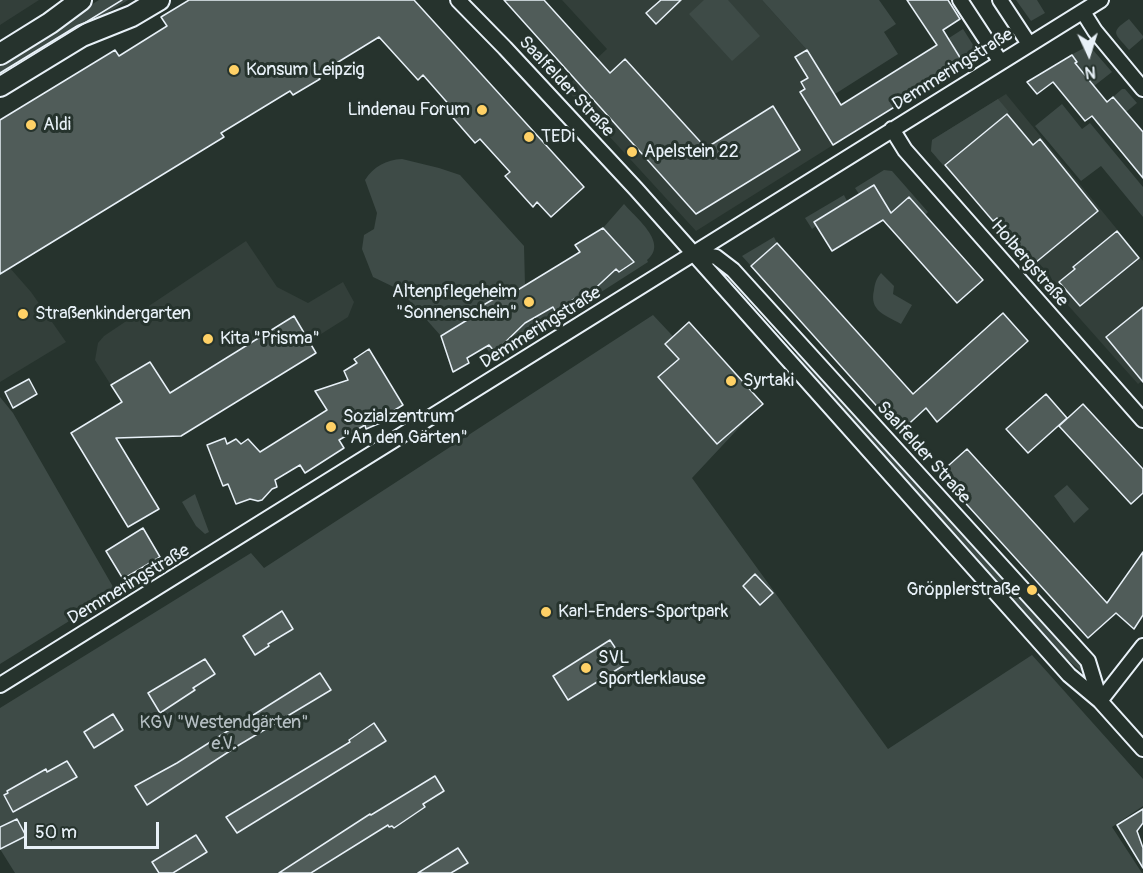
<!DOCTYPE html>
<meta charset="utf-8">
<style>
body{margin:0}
#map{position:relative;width:1143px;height:873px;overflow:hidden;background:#26332d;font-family:Pangolin,sans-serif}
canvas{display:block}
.north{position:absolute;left:1059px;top:24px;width:60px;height:60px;-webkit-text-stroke:4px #26332d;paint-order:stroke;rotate:176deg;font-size:16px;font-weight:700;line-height:24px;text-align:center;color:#e8f1f8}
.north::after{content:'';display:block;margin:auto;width:21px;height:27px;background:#e8f1f8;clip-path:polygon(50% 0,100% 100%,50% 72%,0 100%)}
.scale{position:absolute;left:24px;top:822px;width:135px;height:27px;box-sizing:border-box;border:3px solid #e8f1f8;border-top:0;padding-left:8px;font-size:18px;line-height:21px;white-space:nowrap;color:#e8f1f8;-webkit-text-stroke:4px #26332d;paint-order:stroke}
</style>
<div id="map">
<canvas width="1143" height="873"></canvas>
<div class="north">N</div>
<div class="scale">50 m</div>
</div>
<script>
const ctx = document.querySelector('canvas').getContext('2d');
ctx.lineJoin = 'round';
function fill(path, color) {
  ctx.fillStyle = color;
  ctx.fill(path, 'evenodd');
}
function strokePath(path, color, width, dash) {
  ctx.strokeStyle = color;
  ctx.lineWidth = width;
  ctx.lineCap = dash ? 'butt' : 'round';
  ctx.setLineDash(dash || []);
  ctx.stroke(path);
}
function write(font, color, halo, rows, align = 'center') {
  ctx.font = font + ' Pangolin,sans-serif';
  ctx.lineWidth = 6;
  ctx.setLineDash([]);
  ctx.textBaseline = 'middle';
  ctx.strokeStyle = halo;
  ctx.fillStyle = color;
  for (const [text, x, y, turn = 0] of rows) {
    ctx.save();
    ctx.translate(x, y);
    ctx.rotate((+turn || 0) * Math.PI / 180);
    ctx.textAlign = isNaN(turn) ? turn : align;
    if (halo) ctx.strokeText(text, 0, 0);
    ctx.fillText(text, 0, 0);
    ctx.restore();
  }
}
fill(new Path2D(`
 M 0,0 L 39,0 L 0,25 Z
 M 562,0 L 762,0 L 807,50 L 857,130 L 696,231 L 565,88 L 607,49 Z
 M 1006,94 L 1143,261 L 1143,380 L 1138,384 L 931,151 L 932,140 Z
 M 246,241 L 277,287 L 308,303 L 343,282 L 354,302 L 348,317 L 310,341 L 316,353 L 181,436 L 144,437 L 95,360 L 98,343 L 104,336 Z
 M 10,268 L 31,292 L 66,342 L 0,382 L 0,274 Z`), '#333f3a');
fill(new Path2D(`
 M 99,0 L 128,0 L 0,80 L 0,61 Z
 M 704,0 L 728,0 L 760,36 L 732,61 L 689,14 Z
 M 762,0 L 879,0 L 896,24 L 884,32 L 898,54 L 835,94 L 807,50 Z
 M 1016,0 L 1037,0 L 1045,13 L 1031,21 Z
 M 1129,19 L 1143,36 L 1143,38 L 1129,50 C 1115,33 1109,33 1129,19 Z
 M 963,29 L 977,51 L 976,56 L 964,64 L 949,38 Z
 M 1086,47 L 1093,50 L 1112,72 L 1094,86 L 1069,56 Z
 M 1122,89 L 1125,89 L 1137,103 L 1126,112 L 1113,97 Z
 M 998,99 L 1009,112 L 943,165 L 931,151 L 932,140 Z
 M 1062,104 L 1082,129 L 1090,123 L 1143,187 L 1143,217 L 1101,166 L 1081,181 L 1035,126 Z
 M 402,159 L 439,168 L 460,175 L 524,246 L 525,285 L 476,310 L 477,314 L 441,336 L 400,290 L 373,277 L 362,249 L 364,235 L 374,229 L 377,213 L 365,180 C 374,166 386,160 402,159 Z
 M 884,170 L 892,171 L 928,212 L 925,215 L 909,197 L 891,213 L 874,185 L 859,194 L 855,188 Z
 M 844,195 L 847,201 L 814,222 L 816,226 L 812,229 L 805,218 Z
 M 624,204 C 636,218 669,243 647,260 L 648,262 L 598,294 L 593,290 L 616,269 L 619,272 L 634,262 L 603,228 Z
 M 774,237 L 777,243 L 751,266 L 742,256 Z
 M 881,273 L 894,286 L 893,294 L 912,305 L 901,324 C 885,315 869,311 874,290 C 875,283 876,279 881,273 Z
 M 576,298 L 582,304 L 492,358 L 486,347 L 489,345 L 495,351 L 519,329 L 518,328 L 553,307 L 555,310 Z
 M 653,315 L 749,417 L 692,478 L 888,749 L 1032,655 L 1143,779 L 1143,806 L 1112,827 L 1142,873 L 15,873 L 0,849 L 0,708 L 251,553 L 264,568 Z
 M 796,350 L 1083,668 L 1082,672 L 1062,655 L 797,361 Z
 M 0,397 L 13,413 L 116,592 L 0,664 Z
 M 1067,485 L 1089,509 L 1074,523 L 1054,496 Z
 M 195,494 L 209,532 L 205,534 L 196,526 L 182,502 Z`), '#3e4b47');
const building = new Path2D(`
 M 189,0 L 414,0 L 584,187 L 551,217 L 537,202 L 533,207 L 505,176 L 510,172 L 480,139 L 475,143 L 448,112 L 452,108 L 423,75 L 418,80 L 379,37 L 317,75 L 320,79 L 293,95 L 290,91 L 221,133 L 224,137 L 0,274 L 0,120 L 115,50 L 119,56 L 167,26 L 161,17 Z
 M 504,0 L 544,0 L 610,73 L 625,59 L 706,148 L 773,106 L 800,150 L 696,214 Z
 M 661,0 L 681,0 L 656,24 L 646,13 Z
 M 907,0 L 948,0 L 960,19 L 943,30 L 964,64 L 833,145 L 800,92 L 805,89 L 801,82 L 808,78 L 795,57 L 807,50 L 841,105 L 937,45 Z
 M 1072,55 L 1077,62 L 1075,63 L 1107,102 L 1113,97 L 1143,132 L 1143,178 L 1092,116 L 1085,121 L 1053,82 L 1037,94 L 1027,82 Z
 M 1007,114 L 1033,145 L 1040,139 L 1098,211 L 1035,263 L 997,218 L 993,221 L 945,165 Z
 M 874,185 L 891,213 L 909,197 L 983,280 L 957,303 L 883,220 L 832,251 L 814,222 Z
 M 603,228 L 634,262 L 619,272 L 616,269 L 587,296 L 584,293 L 555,311 L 553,307 L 525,323 L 495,352 L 489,345 L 467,358 L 469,363 L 453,372 L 441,336 L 477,314 L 475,310 L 514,287 L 516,291 L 580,252 L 575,245 Z
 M 1117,231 L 1139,258 L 1080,306 L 1059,282 L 1075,269 L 1073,267 Z
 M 777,243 L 913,394 L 1003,313 L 1028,341 L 937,422 L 926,408 L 900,432 L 751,266 Z
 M 1143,307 L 1143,382 L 1106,337 Z
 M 294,316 L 316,353 L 181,436 L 116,438 L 159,509 L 128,527 L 71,433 L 122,402 L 111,385 L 150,362 L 170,393 Z
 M 689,322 L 763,404 L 717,444 L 658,377 L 679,359 L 665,344 Z
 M 369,349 L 403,405 L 383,417 L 385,421 L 366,429 L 365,425 L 339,440 L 344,448 L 305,473 L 300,465 L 275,480 L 277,487 L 272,489 L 262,500 L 258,501 L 250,499 L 236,504 L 228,484 L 223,486 L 207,445 L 225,438 L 227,444 L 236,439 L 241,444 L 248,439 L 260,452 L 327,410 L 315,391 L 348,380 L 344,371 L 357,363 L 354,359 Z
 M 29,379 L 37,394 L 13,408 L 5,392 Z
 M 1046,394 L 1067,418 L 1028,453 L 1006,429 Z
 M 1083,404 L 1143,469 L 1143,493 L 1131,504 L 1059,426 Z
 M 967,449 L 1107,603 L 1143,552 L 1143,615 L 1134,629 L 1116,613 L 1088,638 L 939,474 Z
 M 143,528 L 160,557 L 123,579 L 106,551 Z
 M 755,574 L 773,593 L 760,605 L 743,586 Z
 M 282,611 L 293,629 L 268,644 L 269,646 L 255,655 L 243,636 Z
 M 610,640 L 626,664 L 568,700 L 553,676 Z
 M 205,659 L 215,674 L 193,688 L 195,690 L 160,713 L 148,693 Z
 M 320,673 L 331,690 L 239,745 L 147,805 L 135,786 L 177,763 Z
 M 113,714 L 123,730 L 94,748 L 84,732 Z
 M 374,723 L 386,741 L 237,833 L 226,817 L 350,742 L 349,740 Z
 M 67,761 L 77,777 L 13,812 L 4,795 L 8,793 L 7,791 L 46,769 L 47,772 Z
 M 435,776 L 444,791 L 423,804 L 425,807 L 394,828 L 392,826 L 389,827 L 388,825 L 311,873 L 279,873 L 370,814 L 371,815 Z
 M 1143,809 L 1143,823 L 1137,831 L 1143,848 L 1143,868 L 1117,825 Z
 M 17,819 L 26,836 L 0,849 L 0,827 Z
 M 196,835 L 207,852 L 173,873 L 159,873 L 152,862 Z
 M 458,848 L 468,863 L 451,873 L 418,873 Z`);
fill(building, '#505c59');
strokePath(building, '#e8f1f8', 1.5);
const street = new Path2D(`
 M 458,0 L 505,48 L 636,189 L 1069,675 L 1100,701 L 1143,749
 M 960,0 L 1000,61
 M 1000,0 L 1029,44
 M 1083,12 L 1095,31 L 1143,89
 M 892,129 L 905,150 L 1143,420
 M 694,253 L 716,257 L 733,270 L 1088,661 L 1100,700
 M 0,685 L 1101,0
 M 1100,701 L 1143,646`);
const secondary = new Path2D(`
 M 0,54 L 50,23 L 81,0
 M 0,86 L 82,36 L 132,16 L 159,0`);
strokePath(street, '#e8f1f8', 18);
strokePath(secondary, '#e8f1f8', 24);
strokePath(street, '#26332d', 14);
strokePath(secondary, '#26332d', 20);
strokePath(new Path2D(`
 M 0,75 L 122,0`), '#e8f1f8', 1.5);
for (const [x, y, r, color] of [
 [234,70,6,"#ffd166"],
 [482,110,6,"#ffd166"],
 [31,125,6,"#ffd166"],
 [529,137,6,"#ffd166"],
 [632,152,6,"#ffd166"],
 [529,302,6,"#ffd166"],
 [23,314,6,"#ffd166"],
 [208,339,6,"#ffd166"],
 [731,381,6,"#ffd166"],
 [331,427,6,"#ffd166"],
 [1032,590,6,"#ffd166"],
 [546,612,6,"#ffd166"],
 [586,668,6,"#ffd166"]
]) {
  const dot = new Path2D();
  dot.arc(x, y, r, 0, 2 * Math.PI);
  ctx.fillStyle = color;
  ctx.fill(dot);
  strokePath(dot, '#26332d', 2);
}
write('18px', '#e8f1f8', '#26332d', [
 ["Konsum Leipzig",246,70],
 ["Lindenau Forum",470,110,"right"],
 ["Aldi",43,125],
 ["TEDi",541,137],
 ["Apelstein 22",644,152],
 ["Altenpflegeheim",517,292,"right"],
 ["\"Sonnenschein\"",517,313,"right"],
 ["Straßenkindergarten",35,314],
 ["Kita \"Prisma\"",220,339],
 ["Syrtaki",743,381],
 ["Sozialzentrum",343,417],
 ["\"An den Gärten\"",343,438],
 ["Gröpplerstraße",1020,590,"right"],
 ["Karl-Enders-Sportpark",558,612],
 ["SVL",598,658],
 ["Sportlerklause",598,679]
], 'left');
write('18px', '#e8f1f8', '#26332d', [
 ["Demmeringstraße",953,70,-32],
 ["Saalfelder Straße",566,87,47],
 ["Holbergstraße",1029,264,49],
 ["Demmeringstraße",541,328,-32],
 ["Saalfelder Straße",923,453,48],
 ["Demmeringstraße",129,585,-31]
]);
write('18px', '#b5bfc3', '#26332d', [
 ["KGV \"Westendgärten\"",224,723],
 ["e.V.",224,744]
]);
</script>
